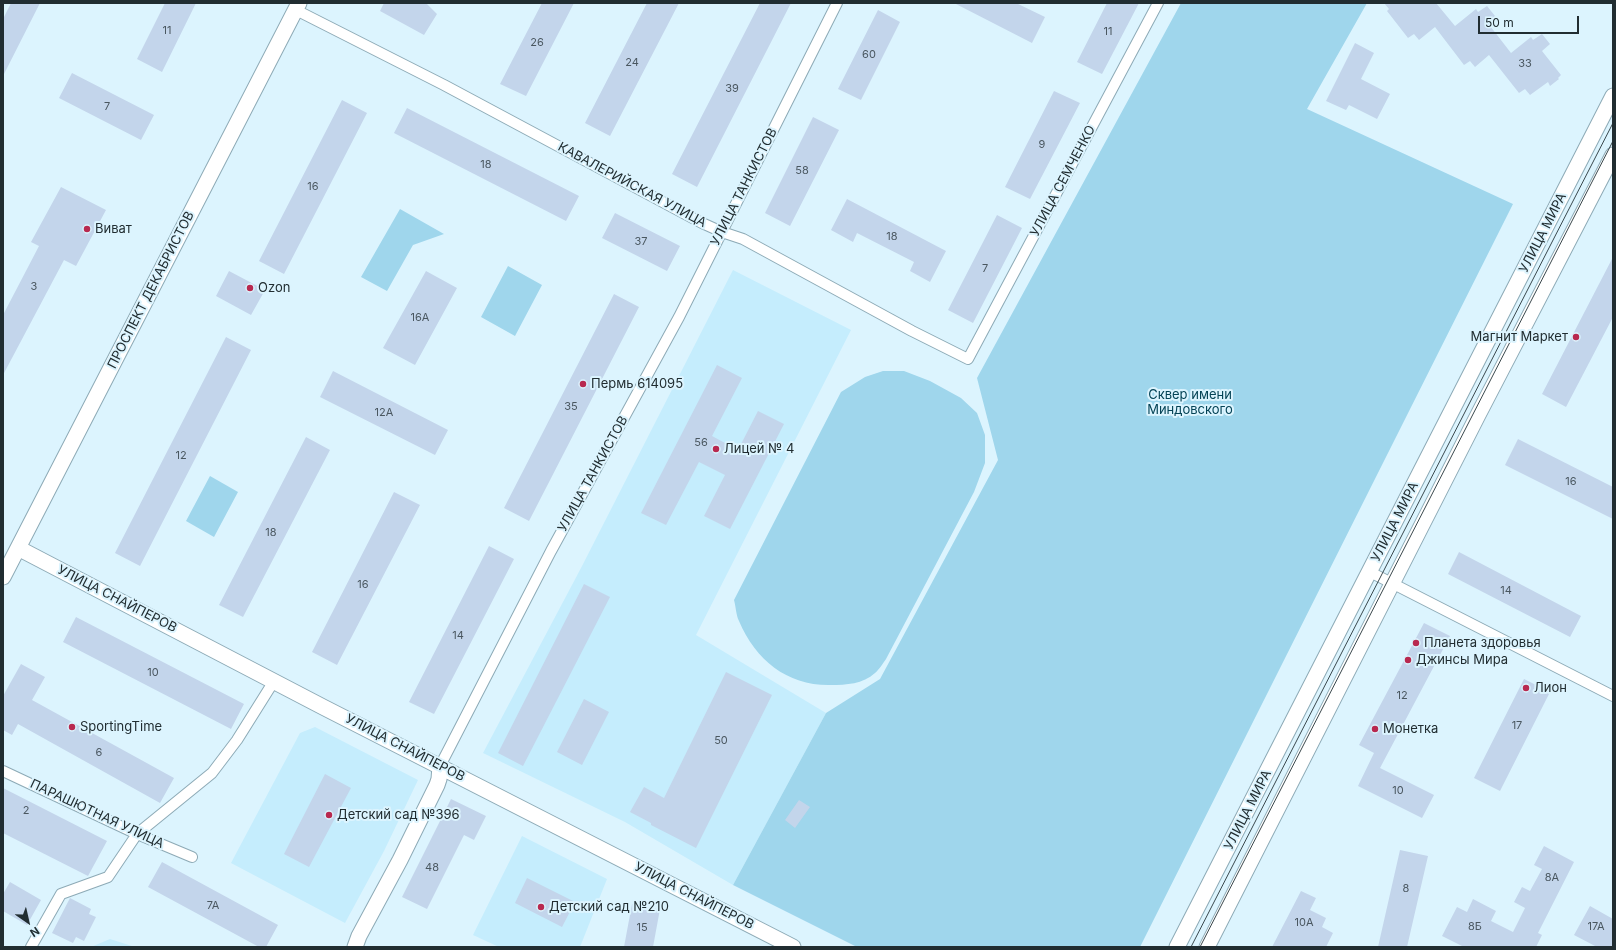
<!DOCTYPE html>
<meta charset="utf-8">
<style>
body{margin:0}
#map{position:relative;width:1616px;height:950px;overflow:hidden;background:#dcf4fe;font-family:Inter,sans-serif}
canvas{display:block}
.frame{position:absolute;inset:0;border:4px solid #212d31;pointer-events:none}
.north{position:absolute;left:8px;top:902px;width:40px;height:40px;-webkit-text-stroke:3px #dcf4fe;paint-order:stroke;rotate:146deg;font-size:11px;font-weight:700;line-height:16px;text-align:center;color:#212d31}
.north::after{content:'';display:block;margin:auto;width:14px;height:18px;background:#212d31;clip-path:polygon(50% 0,100% 100%,50% 72%,0 100%)}
.scale{position:absolute;left:1478px;top:16px;width:101px;height:18px;box-sizing:border-box;border:2px solid #212d31;border-top:0;padding-left:5px;font-size:12px;line-height:14px;white-space:nowrap;color:#212d31;-webkit-text-stroke:3px #dcf4fe;paint-order:stroke}
</style>
<div id="map">
<canvas width="1616" height="950"></canvas>
<div class="frame"></div>
<div class="north">N</div>
<div class="scale">50 m</div>
</div>
<script>
const ctx = document.querySelector('canvas').getContext('2d');
ctx.lineJoin = 'round';
function fill(path, color) {
  ctx.fillStyle = color;
  ctx.fill(path, 'evenodd');
}
function strokePath(path, color, width, dash) {
  ctx.strokeStyle = color;
  ctx.lineWidth = width;
  ctx.lineCap = dash ? 'butt' : 'round';
  ctx.setLineDash(dash || []);
  ctx.stroke(path);
}
function write(font, color, halo, rows, align = 'center') {
  ctx.font = font + ' Inter,sans-serif';
  ctx.lineWidth = 4;
  ctx.setLineDash([]);
  ctx.textBaseline = 'middle';
  ctx.strokeStyle = halo;
  ctx.fillStyle = color;
  for (const [text, x, y, turn = 0] of rows) {
    ctx.save();
    ctx.translate(x, y);
    ctx.rotate((+turn || 0) * Math.PI / 180);
    ctx.textAlign = isNaN(turn) ? turn : align;
    if (halo) ctx.strokeText(text, 0, 0);
    ctx.fillText(text, 0, 0);
    ctx.restore();
  }
}
fill(new Path2D(`
 M 733,270 L 851,330 L 696,635 L 826,713 L 733,885 L 625,822 L 483,753 L 581,568 Z
 M 315,727 L 418,780 L 384,851 L 345,923 L 231,863 L 300,733 Z
 M 522,836 L 607,879 L 580,947 L 499,947 L 473,935 Z
 M 110,939 L 135,947 L 91,947 Z`), '#c5edfd');
fill(new Path2D(`
 M 1181,3 L 1367,3 L 1307,109 L 1513,204 L 1140,947 L 857,947 L 733,885 L 826,713 L 880,679 L 998,460 L 977,378 Z
 M 400,209 L 444,234 L 413,245 L 387,291 L 361,277 Z
 M 508,266 L 542,285 L 515,336 L 481,317 Z
 M 883,371 L 904,371 L 930,381 L 961,398 L 977,413 L 985,435 L 985,463 L 974,492 L 886,659 C 883,663 879,670 875,673 C 863,684 846,685 831,685 C 788,686 756,661 739,621 C 736,615 736,607 734,600 L 841,392 L 865,377 Z
 M 210,476 L 238,492 L 214,537 L 186,521 Z`), '#9fd6ec');
fill(new Path2D(`
 M 11,3 L 40,3 L 3,76 L 3,19 Z
 M 165,3 L 196,3 L 162,72 L 137,59 Z
 M 384,3 L 426,3 L 437,14 L 424,35 L 380,11 Z
 M 542,3 L 574,3 L 526,96 L 500,84 Z
 M 647,3 L 679,3 L 610,136 L 585,123 Z
 M 760,3 L 791,3 L 697,187 L 672,174 Z
 M 954,3 L 1016,3 L 1045,17 L 1032,43 Z
 M 1107,3 L 1139,3 L 1102,74 L 1077,62 Z
 M 1384,3 L 1436,3 L 1455,26 L 1476,9 L 1478,12 L 1487,6 L 1495,16 L 1487,22 L 1511,53 L 1531,37 L 1533,40 L 1542,34 L 1550,44 L 1542,51 L 1561,75 L 1558,78 L 1559,79 L 1550,86 L 1548,82 L 1530,95 L 1525,89 L 1519,93 L 1489,55 L 1475,67 L 1470,61 L 1464,65 L 1435,27 L 1419,40 L 1414,34 L 1408,38 L 1387,11 L 1389,9 Z
 M 878,10 L 900,22 L 861,100 L 838,89 Z
 M 1355,43 L 1374,53 L 1361,79 L 1390,94 L 1377,119 L 1349,105 L 1346,110 L 1326,101 Z
 M 72,73 L 154,115 L 141,140 L 59,98 Z
 M 1054,91 L 1080,103 L 1030,199 L 1005,187 Z
 M 342,100 L 367,113 L 284,274 L 259,261 Z
 M 407,108 L 579,196 L 566,221 L 394,133 Z
 M 813,117 L 839,130 L 790,226 L 765,213 Z
 M 61,187 L 106,210 L 76,266 L 64,260 L 3,375 L 3,315 L 39,246 L 31,242 Z
 M 847,199 L 946,251 L 930,282 L 910,271 L 914,262 L 857,233 L 853,242 L 831,230 Z
 M 615,213 L 680,246 L 667,271 L 602,238 Z
 M 997,215 L 1022,228 L 973,323 L 948,310 Z
 M 1613,257 L 1613,317 L 1566,407 L 1542,394 Z
 M 229,271 L 265,290 L 251,315 L 216,296 Z
 M 426,271 L 457,288 L 415,365 L 383,348 Z
 M 614,294 L 639,307 L 529,521 L 504,508 Z
 M 226,337 L 251,350 L 140,566 L 115,553 Z
 M 717,365 L 742,378 L 712,436 L 738,450 L 758,411 L 784,424 L 730,529 L 704,516 L 725,475 L 699,462 L 666,525 L 641,513 Z
 M 333,371 L 448,430 L 435,455 L 320,397 Z
 M 306,437 L 330,450 L 243,617 L 219,605 Z
 M 1518,439 L 1613,487 L 1613,519 L 1505,465 Z
 M 394,492 L 420,505 L 337,665 L 312,652 Z
 M 489,546 L 514,559 L 434,714 L 409,702 Z
 M 1459,552 L 1581,616 L 1570,637 L 1448,574 Z
 M 584,584 L 610,597 L 523,766 L 498,753 Z
 M 76,617 L 244,704 L 231,729 L 63,642 Z
 M 1424,623 L 1450,636 L 1380,768 L 1434,795 L 1422,818 L 1358,786 L 1374,753 L 1359,745 Z
 M 21,664 L 45,677 L 32,700 L 174,778 L 160,803 L 18,724 L 12,735 L 3,730 L 3,696 Z
 M 726,672 L 772,695 L 696,848 L 651,825 L 651,823 L 630,812 L 644,787 L 664,798 Z
 M 1524,679 L 1550,692 L 1500,791 L 1474,778 Z
 M 584,699 L 609,712 L 582,765 L 557,752 Z
 M 325,774 L 351,788 L 309,867 L 284,854 Z
 M 3,788 L 107,841 L 88,876 L 3,833 Z
 M 451,799 L 486,816 L 474,840 L 464,835 L 427,909 L 402,897 Z
 M 799,800 L 810,807 L 795,828 L 785,820 Z
 M 1544,846 L 1574,862 L 1538,933 L 1542,935 L 1536,947 L 1464,947 L 1442,936 L 1457,907 L 1467,912 L 1473,899 L 1496,911 L 1491,921 L 1513,932 L 1525,908 L 1514,902 L 1522,887 L 1530,891 L 1542,869 L 1534,865 Z
 M 1400,850 L 1428,856 L 1407,947 L 1378,947 Z
 M 162,862 L 278,925 L 266,947 L 259,947 L 148,887 Z
 M 527,878 L 575,902 L 562,927 L 515,903 Z
 M 10,882 L 41,900 L 27,925 L 3,911 L 3,894 Z
 M 1301,891 L 1316,898 L 1310,910 L 1326,918 L 1322,927 L 1333,933 L 1326,947 L 1272,947 Z
 M 70,898 L 91,909 L 89,914 L 96,917 L 84,941 L 76,937 L 73,943 L 52,933 Z
 M 632,904 L 660,909 L 653,947 L 624,947 Z
 M 1590,906 L 1613,919 L 1613,947 L 1597,947 L 1574,935 Z`), '#c3d5eb');
const street = new Path2D(`
 M 296,10 L 444,85 L 702,223 L 722,232 L 743,239 L 912,331 L 968,359 L 1158,3
 M 1370,572 L 1613,696
 M 440,766 L 551,551 L 679,317 L 837,3
 M 3,771 L 137,834 L 192,857
 M 31,947 L 61,894 L 108,877 L 137,834 L 212,773 L 237,740 L 274,681`);
const secondary = new Path2D(`
 M 18,548 L 323,707 L 793,947
 M 3,577 L 299,3
 M 355,947 L 359,936 L 400,860 L 437,785 L 439,779 L 440,766
 M 1177,947 L 1613,96
 M 1207,947 L 1478,415 L 1613,155`);
strokePath(street, '#8daab6', 12);
strokePath(secondary, '#8daab6', 17);
strokePath(street, '#fff', 10);
strokePath(secondary, '#fff', 15);
strokePath(new Path2D(`
 M 1191,947 L 1613,123
 M 1200,947 L 1613,141`), '#3a484d', 1);
for (const [x, y, r, color] of [
 [87,229,4,"#b8284f"],
 [250,288,4,"#b8284f"],
 [1576,337,4,"#b8284f"],
 [583,384,4,"#b8284f"],
 [716,449,4,"#b8284f"],
 [1416,643,4,"#b8284f"],
 [1408,660,4,"#b8284f"],
 [1526,688,4,"#b8284f"],
 [72,727,4,"#b8284f"],
 [1375,729,4,"#b8284f"],
 [329,815,4,"#b8284f"],
 [541,907,4,"#b8284f"]
]) {
  const dot = new Path2D();
  dot.arc(x, y, r, 0, 2 * Math.PI);
  ctx.fillStyle = color;
  ctx.fill(dot);
  strokePath(dot, '#dcf4fe', 1.5);
}
write('11px', '#4a5760', null, [
 ["11",167,31],
 ["11",1108,32],
 ["26",537,43],
 ["60",869,55],
 ["24",632,63],
 ["33",1525,64],
 ["39",732,89],
 ["7",107,107],
 ["9",1042,145],
 ["18",486,165],
 ["58",802,171],
 ["16",313,187],
 ["18",892,237],
 ["37",641,242],
 ["7",985,269],
 ["3",34,287],
 ["16А",420,318],
 ["35",571,407],
 ["12А",384,413],
 ["56",701,443],
 ["12",181,456],
 ["16",1571,482],
 ["18",271,533],
 ["16",363,585],
 ["14",1506,591],
 ["14",458,636],
 ["10",153,673],
 ["12",1402,696],
 ["17",1517,726],
 ["50",721,741],
 ["6",99,753],
 ["10",1398,791],
 ["2",26,811],
 ["48",432,868],
 ["8А",1552,878],
 ["8",1406,889],
 ["7А",213,906],
 ["10А",1304,923],
 ["8Б",1475,927],
 ["17А",1596,927],
 ["15",642,928]
]);
write('13px', '#212d31', '#dcf4fe', [
 ["УЛИЦА СЕМЧЕНКО",1063,181,-62],
 ["КАВАЛЕРИЙСКАЯ УЛИЦА",632,185,28],
 ["УЛИЦА ТАНКИСТОВ",744,187,-63],
 ["УЛИЦА МИРА",1543,233,-63],
 ["ПРОСПЕКТ ДЕКАБРИСТОВ",151,290,-63],
 ["УЛИЦА ТАНКИСТОВ",593,474,-61],
 ["УЛИЦА МИРА",1395,522,-63],
 ["УЛИЦА СНАЙПЕРОВ",117,599,27],
 ["УЛИЦА СНАЙПЕРОВ",405,748,27],
 ["УЛИЦА МИРА",1248,810,-63],
 ["ПАРАШЮТНАЯ УЛИЦА",97,814,25],
 ["УЛИЦА СНАЙПЕРОВ",694,896,27]
]);
write('13px', '#212d31', '#dcf4fe', [
 ["Виват",95,229],
 ["Ozon",258,288],
 ["Магнит Маркет",1568,337,"right"],
 ["Пермь 614095",591,384],
 ["Лицей № 4",724,449],
 ["Планета здоровья",1424,643],
 ["Джинсы Мира",1416,660],
 ["Лион",1534,688],
 ["SportingTime",80,727],
 ["Монетка",1383,729],
 ["Детский сад №396",337,815],
 ["Детский сад №210",549,907]
], 'left');
write('13px', '#044356', '#dcf4fe', [
 ["Сквер имени",1190,395],
 ["Миндовского",1190,410]
]);
</script>
